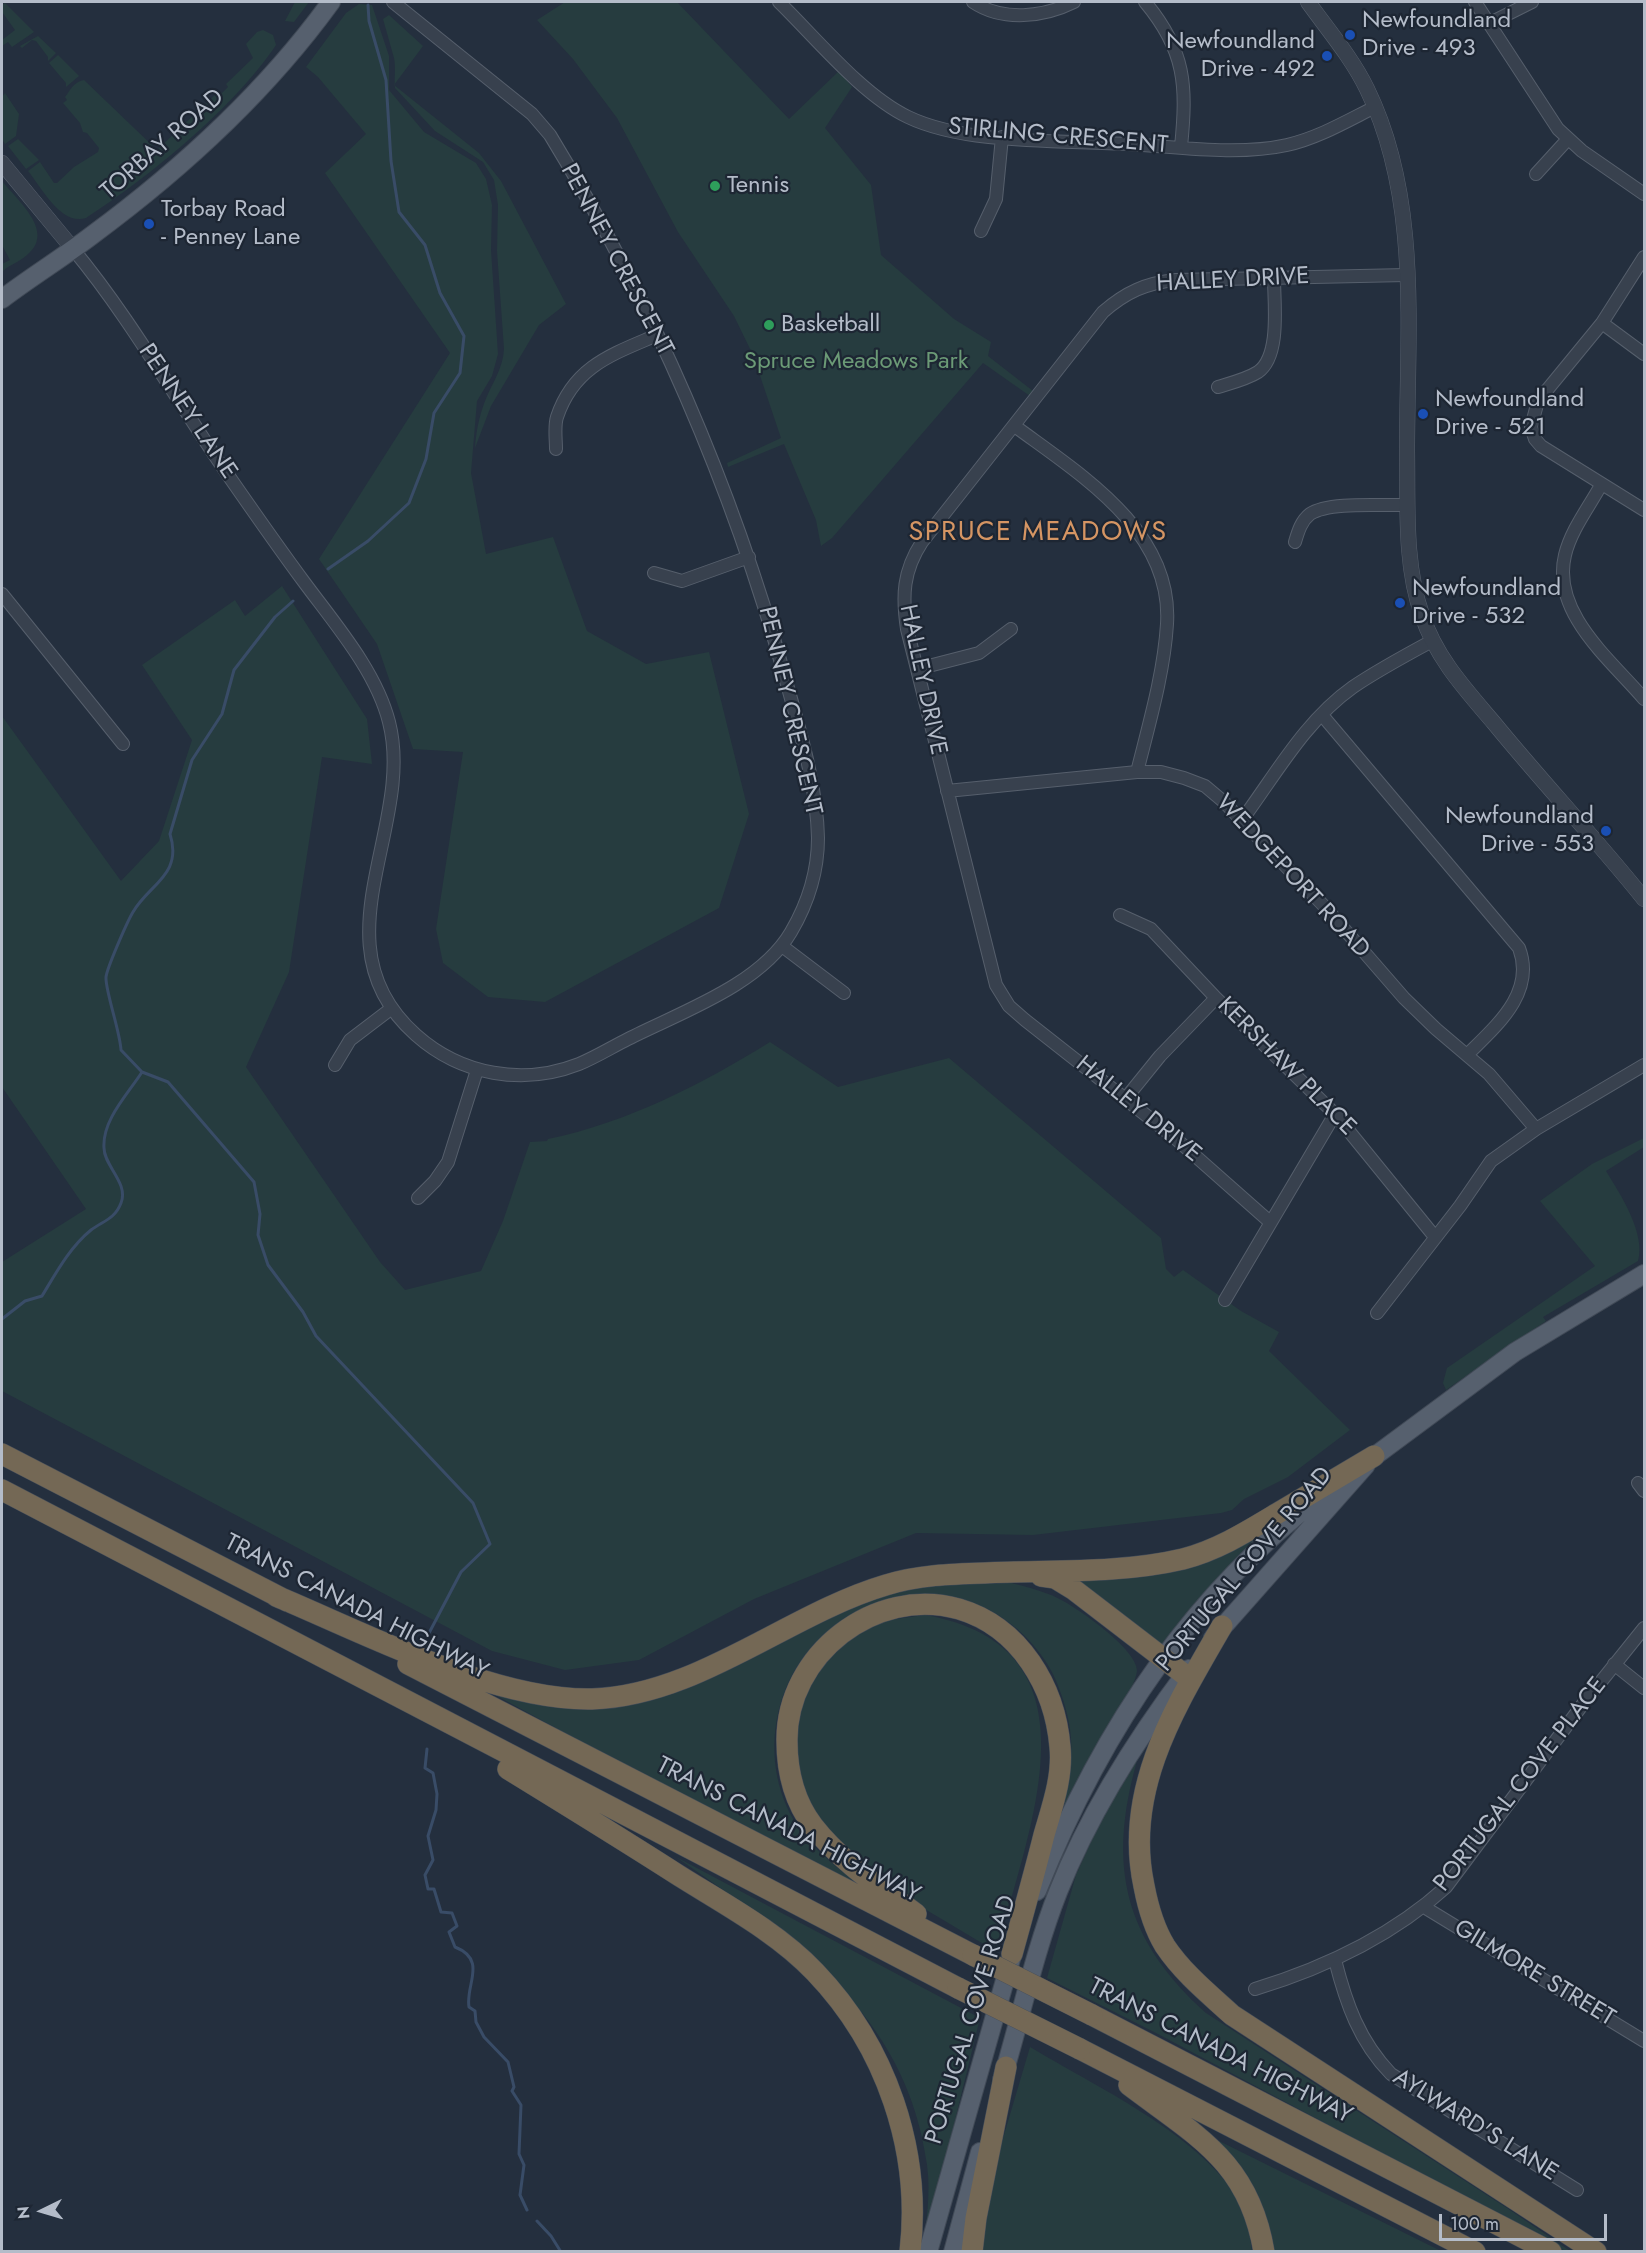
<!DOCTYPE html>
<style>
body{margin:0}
#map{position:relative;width:1646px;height:2253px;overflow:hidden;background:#242f3e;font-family:Jost,sans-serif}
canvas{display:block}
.frame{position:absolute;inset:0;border:3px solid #b4bcc9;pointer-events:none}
.north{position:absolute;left:12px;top:2181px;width:60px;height:60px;-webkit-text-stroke:4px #1d2633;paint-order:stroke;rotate:265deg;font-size:16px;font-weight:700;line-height:24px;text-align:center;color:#b4bcc9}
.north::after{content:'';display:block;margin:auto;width:21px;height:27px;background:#b4bcc9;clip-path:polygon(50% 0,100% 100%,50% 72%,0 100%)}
.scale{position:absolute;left:1439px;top:2214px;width:168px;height:27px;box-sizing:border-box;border:3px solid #b4bcc9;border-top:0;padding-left:8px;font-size:18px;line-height:21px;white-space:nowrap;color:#b4bcc9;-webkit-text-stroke:4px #1d2633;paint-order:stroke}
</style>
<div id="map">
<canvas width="1646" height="2253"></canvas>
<div class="frame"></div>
<div class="north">N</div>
<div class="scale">100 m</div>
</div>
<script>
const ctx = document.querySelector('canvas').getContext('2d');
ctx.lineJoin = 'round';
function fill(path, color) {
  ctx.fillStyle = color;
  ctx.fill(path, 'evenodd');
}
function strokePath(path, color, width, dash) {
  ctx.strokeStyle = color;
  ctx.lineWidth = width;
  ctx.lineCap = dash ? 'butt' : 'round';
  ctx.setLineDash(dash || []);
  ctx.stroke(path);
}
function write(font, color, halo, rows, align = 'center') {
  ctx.font = font + ' Jost,sans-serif';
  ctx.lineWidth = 4.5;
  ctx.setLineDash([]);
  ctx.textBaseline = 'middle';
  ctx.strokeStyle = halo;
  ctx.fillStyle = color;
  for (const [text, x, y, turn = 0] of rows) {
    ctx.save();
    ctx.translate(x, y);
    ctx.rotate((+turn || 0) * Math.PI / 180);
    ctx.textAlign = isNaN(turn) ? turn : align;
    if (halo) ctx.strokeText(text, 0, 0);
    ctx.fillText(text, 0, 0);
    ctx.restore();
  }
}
fill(new Path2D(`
 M 295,2 L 309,2 L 294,22 L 285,21 Z
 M 565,2 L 677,2 L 789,119 L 839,71 L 852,87 L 825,128 L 871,185 L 881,255 L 954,319 L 991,342 L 988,356 L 1033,391 L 1030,396 L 983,363 L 832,538 L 821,546 L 816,520 L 784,444 L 728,467 L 727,463 L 781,438 L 753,355 L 734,316 L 678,232 L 617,118 L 573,59 L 537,20 Z
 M 5,3 L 34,32 L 12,47 L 8,42 L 2,46 L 2,40 L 15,30 L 2,12 L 2,5 Z
 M 359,4 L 372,5 L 389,56 L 389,90 L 424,132 L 476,163 L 486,179 L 492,205 L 491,250 L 498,354 L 492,376 L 477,401 L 471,473 L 486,554 L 553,537 L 587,631 L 646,664 L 709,652 L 749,814 L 719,908 L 545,1002 L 488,997 L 443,963 L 436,929 L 463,752 L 413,749 L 377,644 L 319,559 L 450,353 L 325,173 L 366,134 L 318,77 L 306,67 L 346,13 Z
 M 389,15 L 423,46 L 394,85 L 479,153 L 501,181 L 566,304 L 539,325 L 491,406 L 475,448 C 476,432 479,417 485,401 C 492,383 503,369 504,349 L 497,251 L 498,205 L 494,180 L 483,162 L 435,131 L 395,88 C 394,78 396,68 394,58 L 383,19 Z
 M 263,30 L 273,35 L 276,45 C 234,108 149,177 86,218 C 61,226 42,188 28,171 L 40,162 L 54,183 L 57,183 L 74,167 L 98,152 L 99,148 L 87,133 L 83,132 L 80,123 L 63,103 L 67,100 L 65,97 C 70,91 73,82 84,80 L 157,150 L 219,91 L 222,93 L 228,87 L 226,84 L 253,58 L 246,44 L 257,32 Z
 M 38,36 L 56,53 L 48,61 L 48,57 L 36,41 L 32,40 L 22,48 L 20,46 Z
 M 58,55 L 79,76 L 66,87 L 66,83 L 49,63 Z
 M 5,93 L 19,114 L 16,136 L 5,144 L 2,139 L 2,97 Z
 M 18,139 L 39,160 L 26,169 L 8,146 Z
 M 2,181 C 18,201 56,232 27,255 C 18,263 9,265 3,271 L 2,264 L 10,260 L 2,245 Z
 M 282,586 L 367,719 L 372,764 L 322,757 L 289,972 L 246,1067 L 380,1262 L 405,1290 L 481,1271 L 503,1221 L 530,1142 L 547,1141 L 548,1139 C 627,1123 704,1083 770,1042 L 838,1087 L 949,1058 L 1161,1238 L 1166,1269 L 1174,1277 L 1183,1270 L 1241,1311 L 1279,1332 L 1269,1351 L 1350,1430 L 1288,1477 L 1244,1499 L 1232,1510 L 1221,1513 L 1033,1535 L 916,1533 L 754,1599 L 639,1660 L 565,1670 L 492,1651 L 2,1391 L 2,1262 L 86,1209 L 2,1087 L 2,716 L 121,881 L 159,841 L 192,740 L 142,665 L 235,600 L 245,616 Z
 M 1644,1138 L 1644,1147 L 1606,1171 C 1621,1195 1646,1234 1638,1261 L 1543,1317 L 1546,1321 L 1446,1390 L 1443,1383 L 1447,1368 L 1595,1266 L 1540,1201 L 1592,1164 Z
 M 1281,1520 L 1166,1644 L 1159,1648 L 1061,1575 L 1120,1575 Z
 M 1011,1583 C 1025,1586 1038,1590 1051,1595 C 1072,1603 1138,1649 1137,1671 C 1135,1690 1103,1733 1093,1751 C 1076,1781 1062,1811 1047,1841 C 1054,1816 1066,1789 1070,1763 C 1075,1734 1065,1700 1053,1674 C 1035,1638 993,1601 951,1600 C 934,1600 914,1606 897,1609 C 883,1611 861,1611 848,1618 C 769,1661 750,1774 809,1841 C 825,1859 846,1874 864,1889 L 635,1771 L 488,1691 C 553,1712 614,1714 679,1691 L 860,1601 L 930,1585 Z
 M 925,1615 C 1110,1647 1026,1833 997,1952 L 871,1877 L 810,1811 L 791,1737 L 814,1675 L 843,1645 L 874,1622 Z
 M 1137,1761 C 1107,1866 1124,1939 1206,2013 L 1510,2210 L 1570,2251 L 1565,2251 L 1158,2034 L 1047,1978 L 1076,1875 L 1103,1815 Z
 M 676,1857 L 980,2018 L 923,2251 C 926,2223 931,2194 927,2165 C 907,2013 791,1937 676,1857 Z
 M 1030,2047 C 1093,2085 1200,2135 1237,2198 C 1246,2213 1250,2234 1252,2251 L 979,2252 L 988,2189 Z
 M 1205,2134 L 1441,2251 L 1268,2251 Z`), '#263c3f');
strokePath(new Path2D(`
 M 328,569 L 368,541 L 409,503 L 426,459 L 434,413 L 460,373 L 464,336 L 440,293 L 425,245 L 399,212 L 391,161 L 386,80 L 369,21 L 368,5
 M 293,601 L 275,617 L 234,670 L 222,714 L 192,760 L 170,834 C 183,875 149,884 133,912 C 127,922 107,968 106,977 C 105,990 120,1031 121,1050 L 142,1072 L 168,1082 L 254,1182 L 260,1214 L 258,1235 L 268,1265 L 303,1312 L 316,1336 L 473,1503 L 490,1544 L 461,1572 L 428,1635
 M 2,1319 L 25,1301 L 42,1296 C 56,1273 70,1247 91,1230 C 103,1221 115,1219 121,1203 C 129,1183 104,1166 104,1148 C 102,1120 128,1094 142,1072
 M 427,1749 L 425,1768 L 433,1773 L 437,1794 L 436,1810 L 428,1836 L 433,1860 L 425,1875 L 428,1889 L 434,1889 L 441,1912 L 452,1913 L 457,1926 L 449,1932 L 455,1947 C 488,1960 465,1985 469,2007 L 475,2011 L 476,2022 L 484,2037 L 508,2062 L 514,2087 L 512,2091 L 521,2105 L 519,2154 L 524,2165 L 520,2195 L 527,2210
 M 537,2221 L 551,2236 L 561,2252`), '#394c67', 3);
const minor = new Path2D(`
 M 779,2 C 815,37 862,95 908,117 C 966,145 1063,140 1128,144 C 1180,147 1237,156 1287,145 C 1318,138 1347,121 1375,107
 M 973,2 C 1003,22 1044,17 1074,2
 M 1145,2 C 1186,51 1187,86 1181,147
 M 1475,2 L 1558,129 L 1582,151 L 1644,194
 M 1490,23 L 1532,2
 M 1536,174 L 1568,139
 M 981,231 L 996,199 L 1002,137
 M 73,249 C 131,319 176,400 228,475 C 253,511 278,547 304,582 C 335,624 376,671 389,722 C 416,827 313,944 416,1035 C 461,1075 523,1086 579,1064 C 596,1057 612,1047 628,1039 C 681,1012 760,985 791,932 C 808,903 818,872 818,838 C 817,785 799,728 785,677 C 732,487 653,304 550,135 L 532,114 L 393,2
 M 1644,257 L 1602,323 L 1538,401 L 1531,427 L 1535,439 L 1541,446 L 1644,510
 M 1602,323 L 1644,354
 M 1218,387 C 1231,383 1247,379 1258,372 C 1281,356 1274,303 1274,278
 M 1016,427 C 1081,475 1173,531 1167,624 C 1164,673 1149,724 1137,772
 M 556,449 C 556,439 554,426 557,417 C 574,366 613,354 657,335
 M 1601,485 C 1589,507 1571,530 1565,555 C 1551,613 1611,660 1644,699
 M 1295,542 C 1298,532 1301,521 1310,514 C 1329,501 1384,506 1408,505
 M 654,573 L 682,581 L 749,557
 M 2,594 L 123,744
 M 917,669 L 979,653 L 1011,629
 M 1322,715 L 1519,948 C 1536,993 1496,1026 1467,1055
 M 947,791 L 1137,772 L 1161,772 L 1184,778 L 1205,786 L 1224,802 L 1325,907 L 1404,998 L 1436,1029 L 1489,1074 L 1536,1129
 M 1242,820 C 1276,774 1305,721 1353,687 C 1378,670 1406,655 1432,641
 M 1120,915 L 1151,929 L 1216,998 L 1335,1114 L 1435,1237
 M 782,946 L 844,993
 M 335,1065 L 350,1040 L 392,1008
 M 1126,1098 L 1160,1056 L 1216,998
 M 418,1198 L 435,1181 L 448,1162 L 477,1070
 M 1270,1222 L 1175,1138 L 1025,1020 L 1009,1006 L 996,985 L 907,629 C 902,596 903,571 922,542 L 1103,312 C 1126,292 1146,283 1176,280 L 1406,275
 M 1225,1300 L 1335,1114
 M 1377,1313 L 1460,1206 L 1491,1161 L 1536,1129 L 1644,1065
 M 1638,1483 L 1644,1491
 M 1614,1664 L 1644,1688
 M 1424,1907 L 1644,2041
 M 1335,1960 C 1346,2003 1359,2041 1391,2074 L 1577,2190
 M 1255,1989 C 1324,1968 1392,1936 1446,1887 L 1583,1704 L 1644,1628`);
const tertiary = new Path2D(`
 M 1308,2 C 1328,30 1352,58 1367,89 C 1421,199 1407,332 1407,451 C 1408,505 1404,564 1422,615 C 1436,658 1466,690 1494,723 C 1543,783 1596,839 1644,899
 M 2,163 L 73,249`);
const primary = new Path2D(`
 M 2,299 C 31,277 62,258 91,236 C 182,169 265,93 331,2
 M 1364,1464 L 1515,1352 L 1644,1274
 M 1213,1638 L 1366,1465
 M 1037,1891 C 1098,1738 1189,1597 1320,1497
 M 1002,2080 C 1021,2017 1034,1953 1058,1892 C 1090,1811 1137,1738 1189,1669
 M 928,2252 L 1011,1959
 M 953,2252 L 980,2152`);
const motorway = new Path2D(`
 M 2,1454 L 287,1601
 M 2,1490 L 958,1988
 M 1041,1576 L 1055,1578 L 1073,1589 L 1185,1675
 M 276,1596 C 367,1634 494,1701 592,1699 C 697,1696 788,1614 886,1585 C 918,1575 951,1574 985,1573 C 1050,1570 1119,1574 1183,1559 C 1218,1550 1248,1531 1278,1513 C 1310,1494 1342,1475 1374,1456
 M 1222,1626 C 1176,1706 1123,1789 1144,1886 C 1148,1907 1154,1928 1165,1946 C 1183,1973 1209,1994 1232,2015 L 1596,2252
 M 408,1664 L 973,1955
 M 508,1769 C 565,1804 622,1839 678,1875 C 724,1904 777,1932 815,1972 C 886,2046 922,2150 910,2252
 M 916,1914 C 880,1887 841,1862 813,1826 C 794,1801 787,1771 787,1741 C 786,1655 875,1585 959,1609 C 1020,1627 1055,1687 1060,1747 C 1063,1777 1052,1807 1044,1835 C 1034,1875 1023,1914 1012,1954
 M 1092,2015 L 1551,2252
 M 1080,2049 L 1475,2252
 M 1129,2085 C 1196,2136 1249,2161 1264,2252
 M 972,2252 L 976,2218 L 1006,2067`);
strokePath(minor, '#565f6c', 14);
strokePath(tertiary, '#565f6c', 16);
strokePath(primary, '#414a57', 20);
strokePath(motorway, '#434c59', 22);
strokePath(minor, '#38414e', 12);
strokePath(tertiary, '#38414e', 15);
strokePath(primary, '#56606e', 18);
strokePath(motorway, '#746855', 21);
const motorwayBridge = new Path2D(`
 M 973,1955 L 1092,2015
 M 958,1988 L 1080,2049`);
strokePath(motorwayBridge, '#434c59', 22, []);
strokePath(motorwayBridge, '#746855', 21);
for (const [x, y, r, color] of [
 [1350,35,6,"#1a4fb4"],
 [1327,56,6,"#1a4fb4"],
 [715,186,6,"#2e9e5b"],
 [149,224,6,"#1a4fb4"],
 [769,325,6,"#2e9e5b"],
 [1423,414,6,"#1a4fb4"],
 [1400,603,6,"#1a4fb4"],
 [1606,831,6,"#1a4fb4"]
]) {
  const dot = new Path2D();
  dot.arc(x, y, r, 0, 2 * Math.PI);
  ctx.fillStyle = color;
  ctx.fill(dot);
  strokePath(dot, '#1d2633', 2);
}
write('24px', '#b4bcc9', '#1d2633', [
 ["Newfoundland",1362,21],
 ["Drive - 493",1362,49],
 ["Newfoundland",1315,42,"right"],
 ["Drive - 492",1315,70,"right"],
 ["Tennis",727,186],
 ["Torbay Road",161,210],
 ["- Penney Lane",161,238],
 ["Basketball",781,325],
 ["Newfoundland",1435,400],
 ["Drive - 521",1435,428],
 ["Newfoundland",1412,589],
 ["Drive - 532",1412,617],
 ["Newfoundland",1594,817,"right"],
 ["Drive - 553",1594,845,"right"]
], 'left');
write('24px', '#b4bcc9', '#1d2633', [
 ["STIRLING CRESCENT",1058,137,5],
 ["TORBAY ROAD",163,145,-41],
 ["PENNEY CRESCENT",616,260,62],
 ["HALLEY DRIVE",1233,281,-3],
 ["PENNEY LANE",187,412,56],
 ["HALLEY DRIVE",922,680,78],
 ["PENNEY CRESCENT",789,711,77],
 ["WEDGEPORT ROAD",1292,877,47],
 ["KERSHAW PLACE",1286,1067,45],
 ["HALLEY DRIVE",1138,1110,39],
 ["PORTUGAL COVE ROAD",1245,1570,-50],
 ["TRANS CANADA HIGHWAY",356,1608,27],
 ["PORTUGAL COVE PLACE",1521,1785,-52],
 ["TRANS CANADA HIGHWAY",788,1831,27],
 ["GILMORE STREET",1534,1974,31],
 ["PORTUGAL COVE ROAD",972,2020,-73],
 ["TRANS CANADA HIGHWAY",1220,2052,27],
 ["AYLWARD'S LANE",1475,2126,32]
]);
write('24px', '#6b9a76', '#1d2633', [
 ["Spruce Meadows Park",856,362]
]);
ctx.letterSpacing = '1.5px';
write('27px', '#d59563', '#1d2633', [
 ["SPRUCE MEADOWS",1038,533]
]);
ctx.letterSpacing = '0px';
</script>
